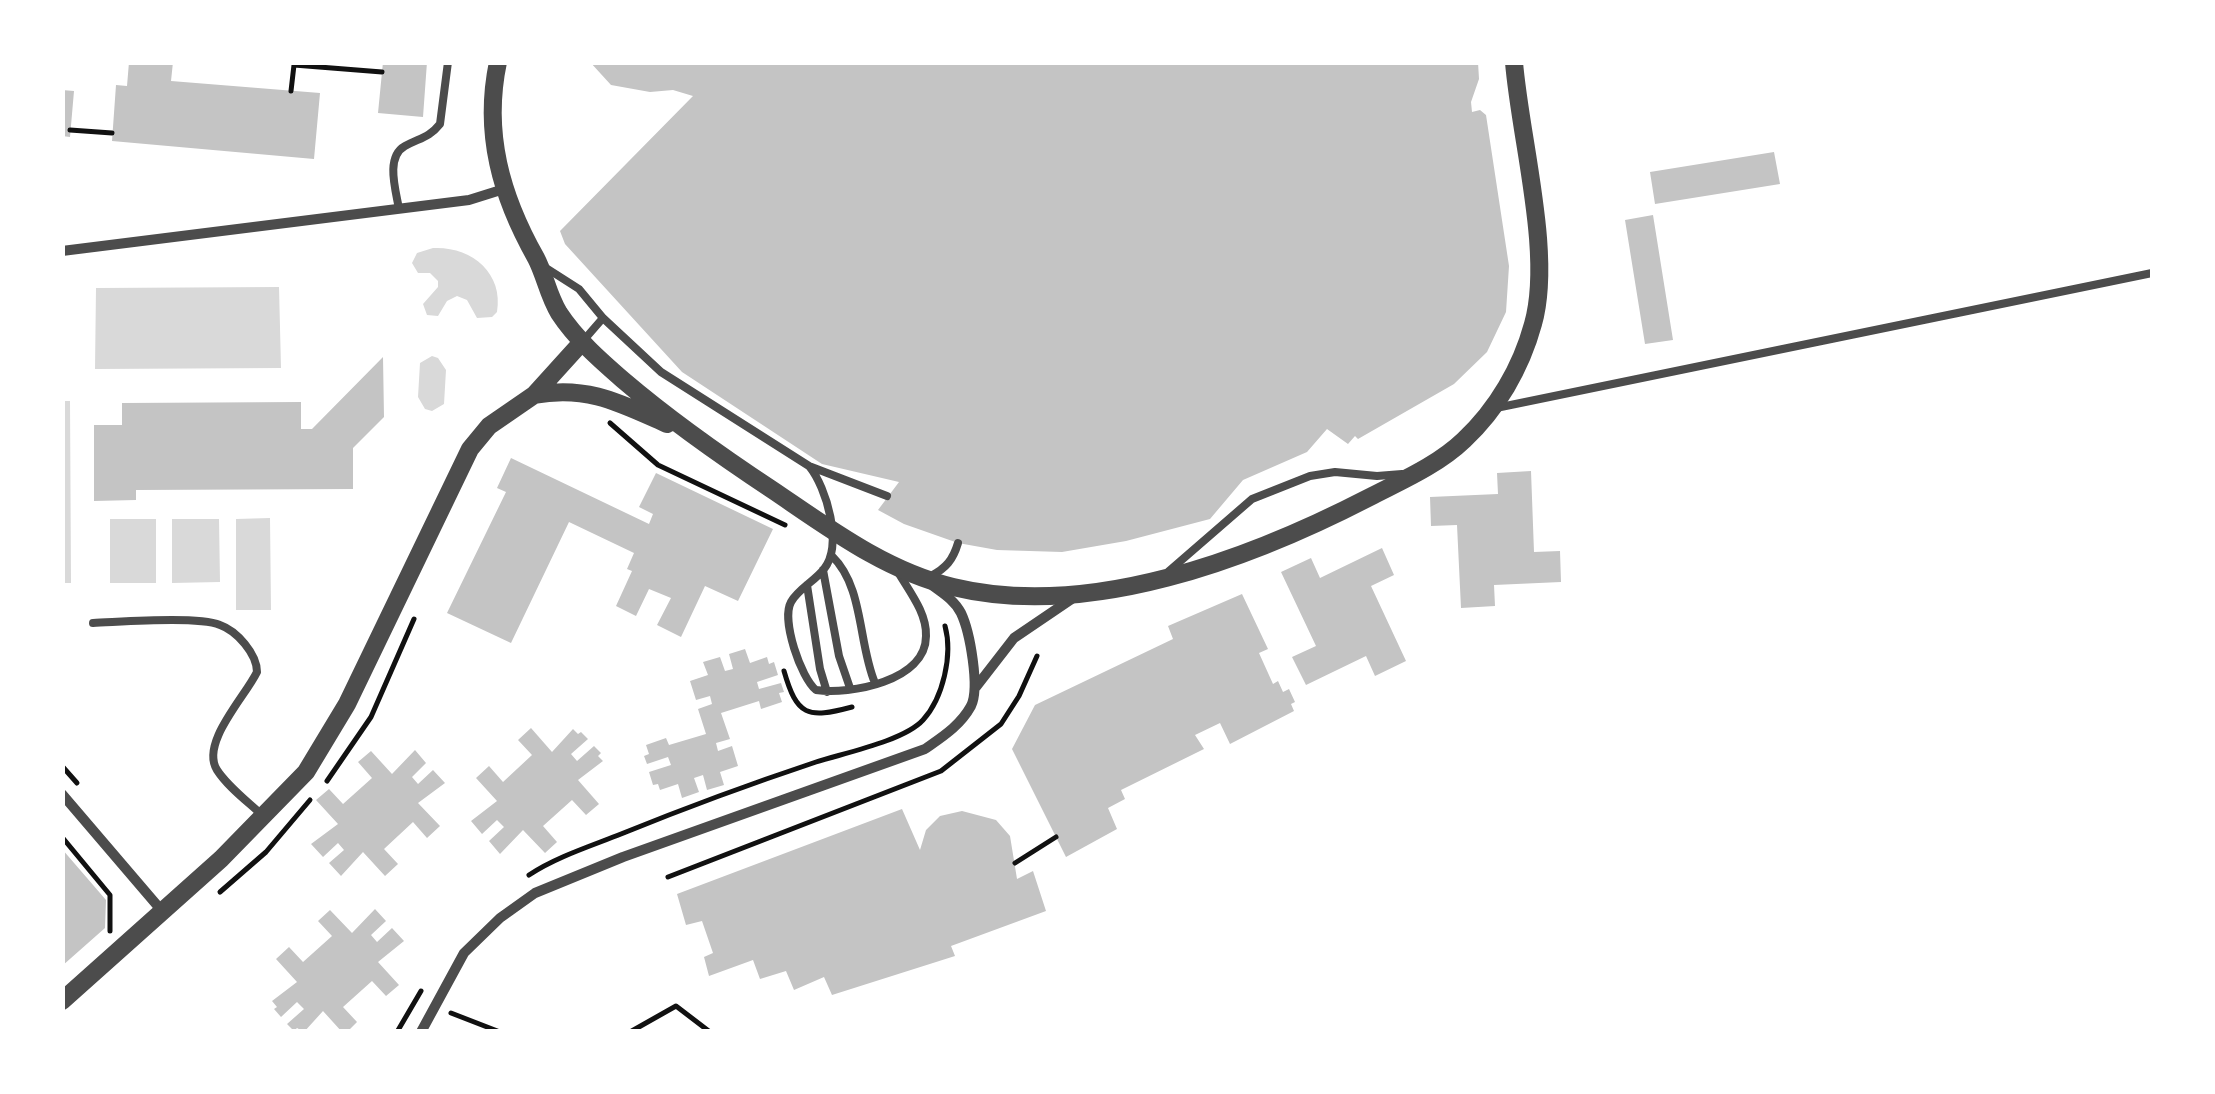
<!DOCTYPE html>
<style>
body{margin:0}
#map{position:relative;width:2215px;height:1094px;overflow:hidden;background:#fff;font-family:"Asap Condensed",sans-serif}
canvas{display:block}
.frame{position:absolute;inset:0;border:65px solid #fff;pointer-events:none}
</style>
<div id="map">
<canvas width="2215" height="1094"></canvas>
<div class="frame"></div>
</div>
<script>
const ctx = document.querySelector('canvas').getContext('2d');
ctx.lineJoin = 'round';
function fill(path, color) {
  ctx.fillStyle = color;
  ctx.fill(path, 'evenodd');
}
function strokePath(path, color, width, dash) {
  ctx.strokeStyle = color;
  ctx.lineWidth = width;
  ctx.lineCap = dash ? 'butt' : 'round';
  ctx.setLineDash(dash || []);
  ctx.stroke(path);
}
fill(new Path2D(`
 M 433,248 C 470,246 504,272 497,312 L 492,317 L 477,318 L 467,300 L 457,296 L 447,301 L 438,316 L 427,315 L 423,304 L 438,287 L 438,281 L 430,273 L 418,273 L 412,263 L 417,253 Z
 M 279,287 L 281,368 L 95,369 L 96,288 Z
 M 432,356 L 438,358 L 446,370 L 444,404 L 432,411 L 425,409 L 418,397 L 420,363 Z
 M 63,401 L 70,401 L 71,583 L 62,583 Z
 M 270,518 L 271,610 L 236,610 L 236,519 Z
 M 110,519 L 156,519 L 156,583 L 110,583 Z
 M 172,519 L 219,519 L 220,582 L 172,583 Z`), '#d9d9d9');
fill(new Path2D(`
 M 129,62 L 173,62 L 171,81 L 320,93 L 314,159 L 112,141 L 116,85 L 127,86 Z
 M 383,62 L 427,62 L 423,117 L 378,113 Z
 M 590,62 L 1478,62 L 1479,79 L 1471,102 L 1472,112 L 1480,110 L 1486,115 L 1509,266 L 1506,312 L 1487,352 L 1454,384 L 1358,439 L 1355,436 L 1348,444 L 1327,429 L 1307,452 L 1243,480 L 1210,519 L 1126,541 L 1062,552 L 997,550 L 958,543 L 904,524 L 878,510 L 899,482 L 822,464 L 682,372 L 565,244 L 560,231 L 693,96 L 673,90 L 650,92 L 611,85 Z
 M 62,90 L 74,91 L 70,137 L 62,136 Z
 M 1774,152 L 1780,184 L 1655,204 L 1650,172 Z
 M 1653,215 L 1673,340 L 1645,344 L 1625,220 Z
 M 383,357 L 384,417 L 353,448 L 353,489 L 136,490 L 136,500 L 94,501 L 94,425 L 122,425 L 122,403 L 301,402 L 301,429 L 312,429 Z
 M 511,458 L 649,524 L 653,514 L 639,507 L 656,473 L 773,529 L 738,601 L 705,586 L 681,637 L 657,625 L 671,598 L 649,589 L 636,616 L 616,606 L 632,571 L 627,569 L 634,553 L 569,522 L 511,643 L 447,613 L 506,492 L 497,488 Z
 M 1531,471 L 1534,552 L 1560,551 L 1561,582 L 1494,585 L 1495,606 L 1461,608 L 1457,525 L 1431,526 L 1430,497 L 1498,494 L 1497,473 Z
 M 1382,548 L 1394,575 L 1371,586 L 1406,661 L 1375,676 L 1366,656 L 1306,685 L 1292,657 L 1316,646 L 1281,572 L 1311,558 L 1320,578 Z
 M 1242,594 L 1268,649 L 1259,653 L 1273,684 L 1278,681 L 1283,692 L 1289,689 L 1295,702 L 1291,704 L 1294,711 L 1230,744 L 1220,723 L 1195,735 L 1204,749 L 1121,790 L 1125,799 L 1108,808 L 1117,829 L 1066,857 L 1012,749 L 1035,705 L 1173,639 L 1168,626 Z
 M 745,649 L 750,663 L 767,657 L 769,664 L 774,662 L 778,675 L 757,682 L 759,689 L 781,683 L 784,692 L 779,693 L 782,702 L 761,709 L 759,701 L 721,713 L 730,739 L 716,743 L 718,751 L 732,746 L 738,766 L 720,772 L 724,785 L 707,790 L 703,775 L 694,778 L 699,792 L 682,798 L 678,784 L 660,790 L 658,784 L 653,785 L 649,772 L 671,765 L 668,757 L 647,764 L 644,756 L 649,754 L 646,745 L 666,738 L 669,745 L 706,734 L 698,709 L 712,704 L 710,696 L 696,700 L 690,681 L 708,675 L 703,662 L 720,657 L 725,671 L 733,669 L 729,654 Z
 M 531,728 L 552,752 L 573,729 L 578,734 L 581,732 L 588,739 L 571,754 L 577,761 L 594,746 L 601,753 L 598,756 L 603,761 L 578,780 L 599,804 L 586,815 L 572,800 L 543,826 L 557,842 L 545,853 L 523,830 L 500,854 L 489,841 L 504,827 L 497,820 L 482,834 L 471,821 L 497,801 L 476,778 L 489,766 L 503,782 L 532,755 L 518,740 Z
 M 415,750 L 426,763 L 412,777 L 418,784 L 433,770 L 445,783 L 418,803 L 440,826 L 427,838 L 413,822 L 384,849 L 398,864 L 385,876 L 363,852 L 341,876 L 329,863 L 344,850 L 338,843 L 323,857 L 311,844 L 338,824 L 316,800 L 329,789 L 343,804 L 372,778 L 358,762 L 371,751 L 392,774 Z
 M 902,809 L 920,850 L 926,830 L 940,816 L 962,811 L 996,820 L 1010,836 L 1017,879 L 1033,871 L 1046,911 L 951,946 L 955,956 L 832,995 L 824,977 L 794,990 L 786,971 L 760,979 L 753,960 L 709,976 L 704,957 L 713,953 L 702,921 L 686,925 L 677,894 Z
 M 62,849 L 106,900 L 105,928 L 62,966 Z
 M 375,909 L 386,921 L 371,935 L 377,942 L 392,928 L 404,941 L 378,962 L 399,985 L 386,996 L 372,981 L 343,1007 L 357,1022 L 347,1032 L 342,1032 L 323,1011 L 304,1032 L 297,1028 L 294,1031 L 287,1024 L 304,1009 L 297,1002 L 281,1017 L 274,1009 L 277,1007 L 272,1001 L 297,982 L 276,959 L 289,947 L 303,962 L 332,936 L 318,921 L 330,910 L 352,933 Z`), '#c4c4c4');
strokePath(new Path2D(`
 M 294,65 L 382,72
 M 291,91 L 294,65
 M 70,130 L 112,133
 M 610,423 L 658,465 L 785,525
 M 784,671 C 797,716 807,719 852,707
 M 62,766 L 77,783
 M 327,781 L 371,717 L 414,619
 M 62,837 L 110,895 L 110,931
 M 1015,863 L 1056,837
 M 529,875 C 556,857 591,846 621,834 C 685,808 750,784 816,762 C 844,753 904,741 923,720 C 943,698 953,655 945,626
 M 668,877 L 941,771 L 1001,724 L 1019,696 L 1037,656
 M 220,892 L 266,852 L 310,800
 M 451,1013 L 500,1032
 M 397,1032 L 421,991
 M 630,1032 L 676,1006 L 710,1032`), '#111', 5);
strokePath(new Path2D(`
 M 399,209 C 396,191 385,157 405,146 C 419,138 429,138 440,124 L 448,62
 M 543,266 L 579,289 L 603,318 L 661,372 L 809,466 L 887,496
 M 583,341 L 603,318
 M 1496,408 L 2152,273
 M 809,466 C 827,488 843,545 824,569 C 815,581 798,589 791,602 C 781,620 801,678 816,690 C 850,695 926,681 926,636 C 927,613 909,591 898,572
 M 832,556 C 864,587 858,643 875,683
 M 823,570 L 839,656 L 850,688
 M 1169,571 L 1252,499 L 1310,476 L 1335,472 L 1377,476 L 1402,474
 M 931,576 C 946,568 953,560 958,543
 M 807,585 L 820,669 L 827,692
 M 93,623 C 122,622 197,616 220,625 C 237,631 257,654 257,672 C 245,697 200,743 217,770 C 228,787 247,801 262,815`), '#4c4c4c', 8);
strokePath(new Path2D(`
 M 62,251 L 469,200 L 504,189
 M 976,687 L 1014,638 L 1073,598
 M 62,794 L 162,911
 M 421,1032 L 464,953 L 500,918 L 535,893 L 623,857 L 925,749 C 942,737 960,726 971,706 C 980,688 970,632 961,613 C 955,601 944,594 933,586`), '#4c4c4c', 10);
strokePath(new Path2D(`
 M 498,62 C 483,133 501,196 536,258 C 545,275 548,295 559,313 C 576,339 600,360 623,380 C 671,421 721,456 774,491 C 830,529 886,571 953,587 C 1089,620 1250,559 1370,497 C 1401,481 1438,465 1464,440 C 1497,409 1521,368 1533,324 C 1553,254 1520,138 1514,62
 M 534,395 C 587,385 620,403 667,424
 M 62,1001 L 221,859 L 306,772 L 347,704 L 470,449 L 489,426 L 534,395 L 582,342`), '#4c4c4c', 18);
</script>
